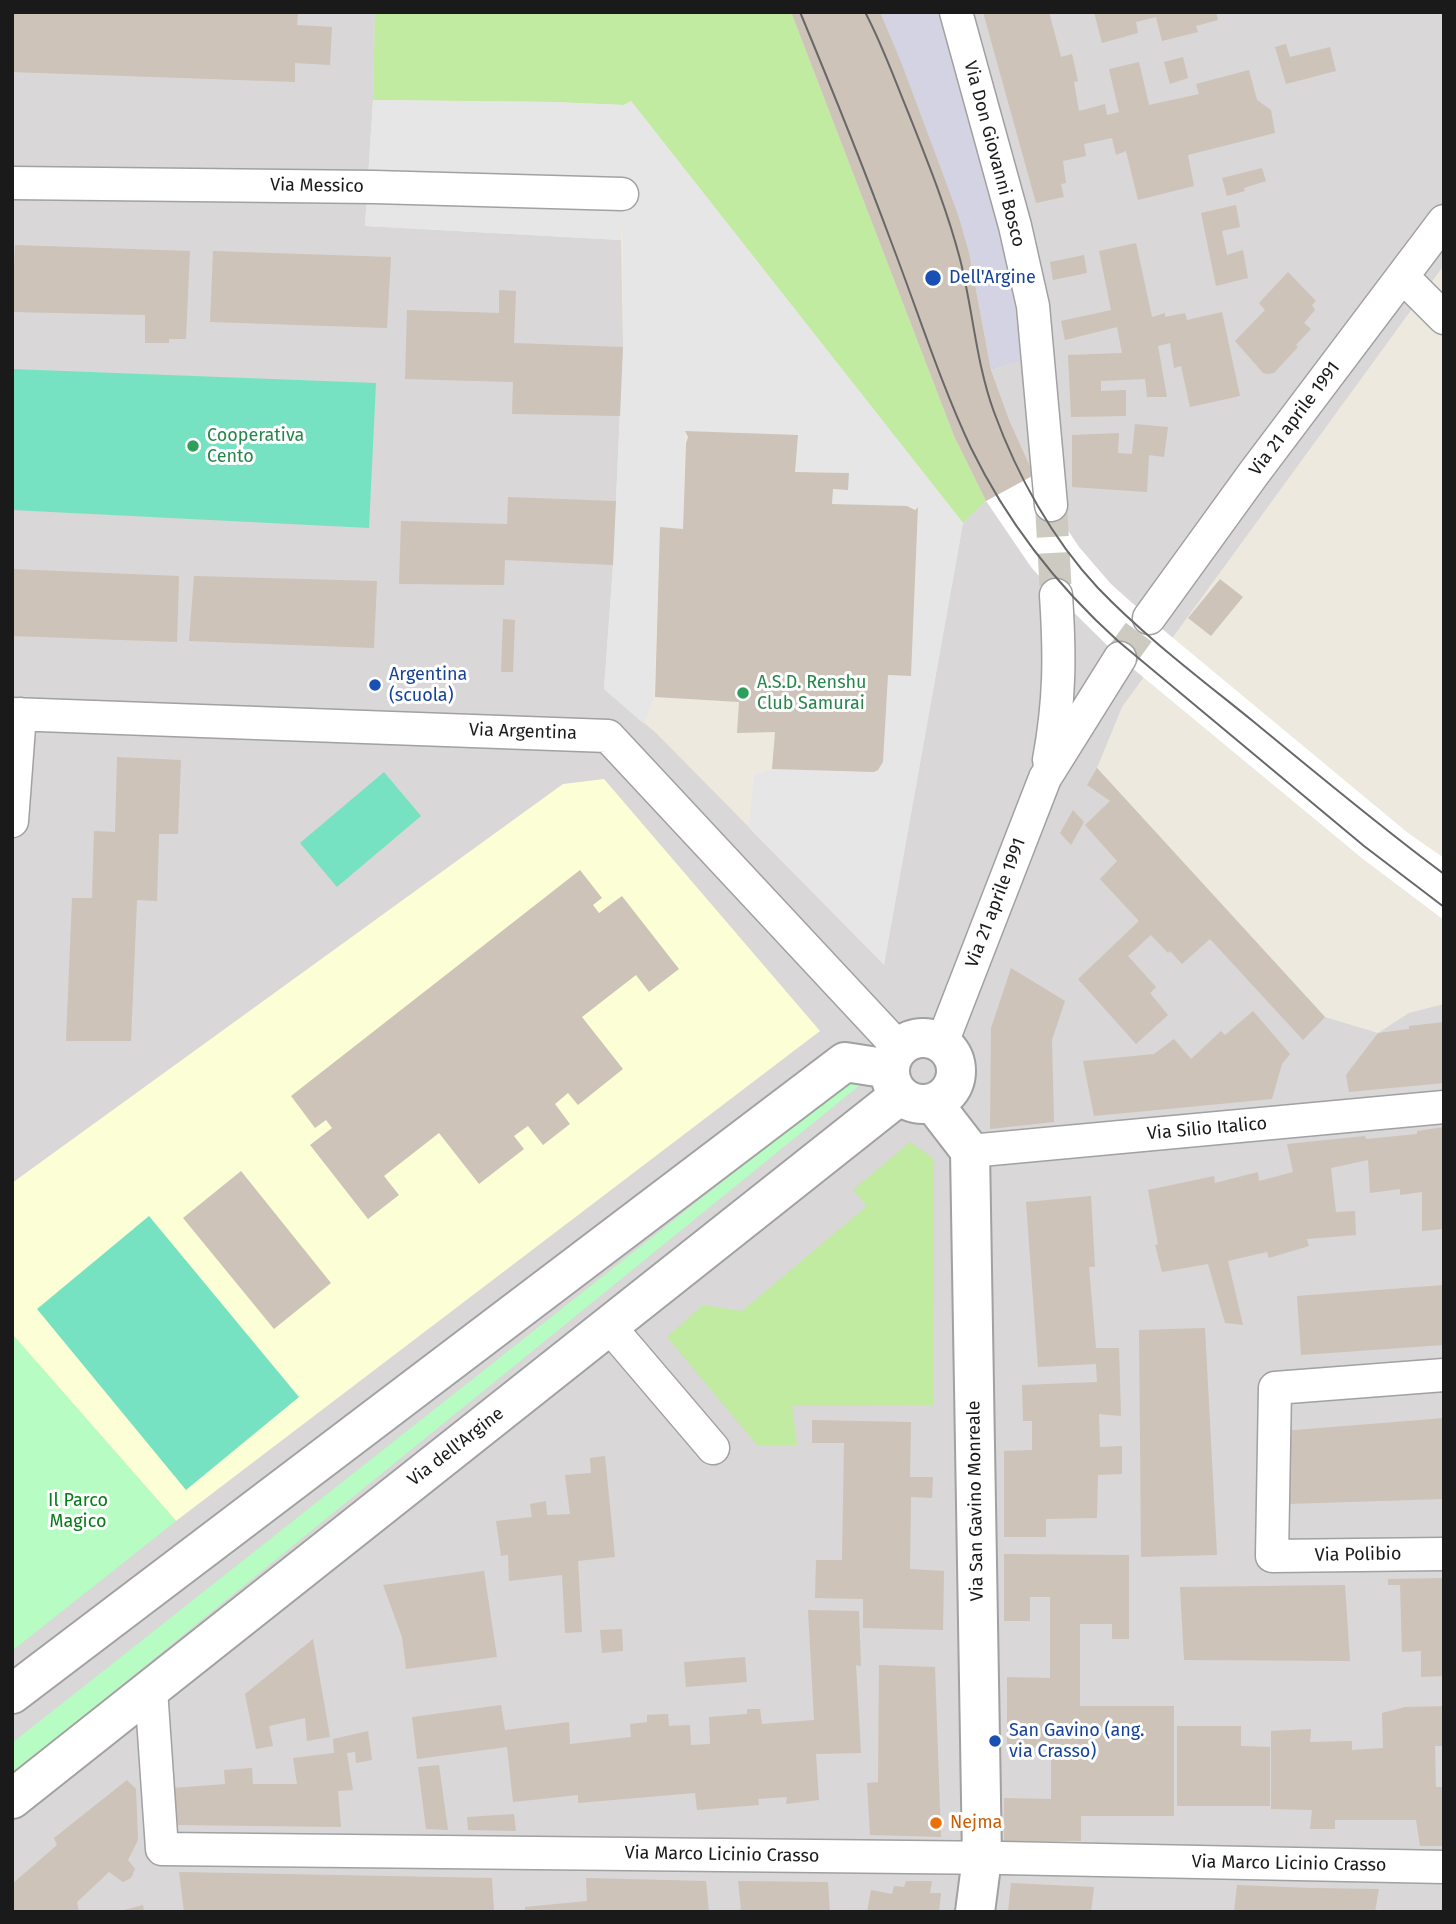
<!DOCTYPE html>
<style>
body{margin:0}
#map{position:relative;width:1456px;height:1924px;overflow:hidden;background:#ede9df;font-family:"Fira Sans",sans-serif}
canvas{display:block}
.frame{position:absolute;inset:0;border:14px solid #1a1a1a;pointer-events:none}
</style>
<div id="map">
<canvas width="1456" height="1924"></canvas>
<div class="frame"></div>
</div>
<script>
const ctx = document.querySelector('canvas').getContext('2d');
ctx.lineJoin = 'round';
function fill(path, color) {
  ctx.fillStyle = color;
  ctx.fill(path, 'evenodd');
}
function strokePath(path, color, width, dash) {
  ctx.strokeStyle = color;
  ctx.lineWidth = width;
  ctx.lineCap = dash ? 'butt' : 'round';
  ctx.setLineDash(dash || []);
  ctx.stroke(path);
}
function write(font, color, halo, rows, align = 'center') {
  ctx.font = font + ' "Fira Sans",sans-serif';
  ctx.lineWidth = 6;
  ctx.setLineDash([]);
  ctx.textBaseline = 'middle';
  ctx.strokeStyle = halo;
  ctx.fillStyle = color;
  for (const [text, x, y, turn = 0] of rows) {
    ctx.save();
    ctx.translate(x, y);
    ctx.rotate((+turn || 0) * Math.PI / 180);
    ctx.textAlign = isNaN(turn) ? turn : align;
    if (halo) ctx.strokeText(text, 0, 0);
    ctx.fillText(text, 0, 0);
    ctx.restore();
  }
}
fill(new Path2D(`
 M 12,12 L 375,12 L 373,100 L 365,226 L 621,240 L 623,347 L 613,565 L 604,689 L 656,733 L 884,964 L 963,523 L 986,501 L 1034,475 L 1010,422 L 991,370 L 1025,360 L 1006,256 L 939,12 L 1444,12 L 1444,265 L 1122,707 L 1097,768 L 1325,1017 L 1378,1033 L 1409,1013 L 1444,1004 L 1444,1912 L 12,1912 Z`), '#d9d7d7');
fill(new Path2D(`
 M 604,779 L 820,1031 L 176,1521 L 12,1334 L 12,1183 L 563,784 Z`), '#fcffd6');
fill(new Path2D(`
 M 375,12 L 791,12 L 954,436 L 986,501 L 963,523 L 631,101 L 624,105 L 553,102 L 373,100 Z
 M 910,1142 L 934,1159 L 933,1405 L 792,1406 L 797,1445 L 757,1445 L 667,1337 L 703,1305 L 742,1311 L 867,1206 L 853,1190 Z`), '#c0eba1');
fill(new Path2D(`
 M 855,1077 L 862,1081 L 860,1085 L 12,1774 L 12,1743 Z
 M 12,1334 L 176,1521 L 12,1651 Z`), '#b7fcc2');
fill(new Path2D(`
 M 12,369 L 376,383 L 369,528 L 12,510 Z
 M 384,772 L 421,816 L 337,887 L 300,843 Z
 M 149,1216 L 299,1397 L 186,1490 L 37,1309 Z`), '#77e2c1');
fill(new Path2D(`
 M 373,100 L 553,102 L 624,105 L 631,101 L 963,523 L 884,965 L 749,828 L 754,775 L 772,769 L 846,720 L 888,675 L 911,676 L 918,507 L 832,504 L 833,489 L 849,473 L 795,472 L 798,436 L 685,431 L 683,529 L 660,528 L 654,697 L 644,724 L 604,689 L 613,565 L 623,347 L 623,223 L 621,240 L 365,226 Z`), '#e6e6e6');
fill(new Path2D(`
 M 880,12 L 939,12 L 1006,256 L 1025,360 L 991,370 L 969,252 L 959,217 Z`), '#d4d3e3');
fill(new Path2D(`
 M 1034,475 L 1051,505 L 1079,547 L 1111,584 L 1149,618 L 1408,833 L 1444,858 L 1444,920 L 1363,859 L 1120,658 L 1056,595 L 1031,567 L 986,501 Z`), '#fff');
fill(new Path2D(`
 M 12,12 L 298,12 L 297,25 L 332,27 L 330,65 L 295,63 L 295,82 L 12,72 Z
 M 791,12 L 880,12 L 901,62 L 959,217 L 969,252 L 991,370 L 1010,422 L 1034,475 L 986,501 L 954,436 Z
 M 983,12 L 1049,12 L 1061,57 L 1072,54 L 1078,81 L 1074,82 L 1079,111 L 1105,104 L 1107,115 L 1119,112 L 1109,69 L 1139,62 L 1149,105 L 1199,94 L 1196,84 L 1249,70 L 1257,100 L 1271,110 L 1275,133 L 1188,155 L 1194,186 L 1138,200 L 1126,151 L 1116,155 L 1112,138 L 1084,144 L 1086,156 L 1063,161 L 1066,183 L 1061,184 L 1064,197 L 1036,203 Z
 M 1094,12 L 1216,12 L 1218,20 L 1196,26 L 1198,32 L 1162,41 L 1156,17 L 1136,22 L 1138,33 L 1102,43 Z
 M 1286,44 L 1290,57 L 1330,47 L 1336,71 L 1286,84 L 1275,47 Z
 M 1183,57 L 1188,78 L 1170,84 L 1164,62 Z
 M 1262,168 L 1266,181 L 1244,188 L 1245,191 L 1227,196 L 1222,178 Z
 M 1236,205 L 1240,227 L 1222,231 L 1227,255 L 1243,250 L 1248,278 L 1216,286 L 1201,213 Z
 M 1136,243 L 1152,317 L 1165,313 L 1165,317 L 1185,313 L 1187,320 L 1222,312 L 1240,396 L 1190,407 L 1181,366 L 1174,368 L 1170,343 L 1158,346 L 1167,397 L 1147,397 L 1145,379 L 1101,381 L 1101,391 L 1126,390 L 1126,416 L 1071,417 L 1068,355 L 1122,353 L 1117,327 L 1065,340 L 1061,321 L 1111,310 L 1099,251 Z
 M 15,245 L 190,251 L 186,339 L 169,339 L 169,343 L 145,343 L 145,315 L 12,312 Z
 M 213,251 L 391,257 L 387,328 L 210,322 Z
 M 1084,255 L 1087,273 L 1053,280 L 1050,262 Z
 M 1288,272 L 1316,301 L 1312,305 L 1315,310 L 1304,323 L 1311,329 L 1296,345 L 1298,347 L 1274,373 L 1267,374 L 1263,373 L 1235,341 L 1265,310 L 1259,303 Z
 M 499,290 L 516,291 L 514,343 L 623,347 L 620,416 L 512,414 L 513,382 L 405,379 L 407,310 L 499,313 Z
 M 1135,424 L 1168,427 L 1164,457 L 1149,455 L 1147,492 L 1072,487 L 1072,435 L 1119,433 L 1118,453 L 1132,454 Z
 M 685,431 L 798,435 L 795,472 L 849,473 L 848,490 L 833,489 L 832,504 L 907,506 L 915,510 L 918,507 L 911,676 L 888,675 L 883,762 L 878,770 L 874,772 L 772,769 L 775,732 L 737,733 L 739,702 L 655,697 L 660,527 L 683,529 L 686,443 L 688,437 Z
 M 508,497 L 616,501 L 613,565 L 505,560 L 504,585 L 399,584 L 401,521 L 507,524 Z
 M 12,569 L 179,576 L 177,642 L 12,636 Z
 M 194,576 L 377,581 L 374,648 L 189,641 Z
 M 1220,579 L 1243,597 L 1211,636 L 1188,618 Z
 M 503,619 L 515,620 L 513,672 L 501,672 Z
 M 117,757 L 181,760 L 178,834 L 159,834 L 157,901 L 137,900 L 131,1041 L 66,1041 L 72,898 L 92,898 L 94,831 L 115,832 Z
 M 1097,768 L 1325,1017 L 1303,1040 L 1210,939 L 1182,964 L 1170,951 L 1168,953 L 1151,935 L 1128,956 L 1156,987 L 1150,993 L 1168,1015 L 1136,1044 L 1078,979 L 1139,921 L 1100,879 L 1117,861 L 1085,825 L 1110,801 L 1087,785 Z
 M 1073,810 L 1084,822 L 1071,845 L 1060,833 Z
 M 580,870 L 602,898 L 593,905 L 599,913 L 622,896 L 679,969 L 649,992 L 636,975 L 582,1017 L 623,1069 L 578,1105 L 568,1093 L 555,1104 L 570,1124 L 543,1145 L 528,1126 L 514,1136 L 524,1149 L 479,1184 L 439,1133 L 384,1176 L 399,1195 L 368,1219 L 310,1145 L 332,1128 L 326,1120 L 315,1128 L 291,1096 Z
 M 1011,968 L 1065,1001 L 1052,1040 L 1054,1122 L 990,1129 L 991,1028 Z
 M 1253,1011 L 1290,1054 L 1282,1064 L 1272,1099 L 1094,1116 L 1083,1061 L 1154,1054 L 1174,1039 L 1191,1059 L 1221,1031 L 1225,1035 Z
 M 1444,1022 L 1444,1083 L 1349,1092 L 1346,1075 L 1378,1033 L 1409,1029 L 1409,1026 Z
 M 1444,1127 L 1444,1229 L 1422,1231 L 1422,1192 L 1400,1195 L 1400,1189 L 1370,1193 L 1368,1160 L 1331,1168 L 1336,1212 L 1355,1211 L 1356,1235 L 1307,1239 L 1309,1246 L 1269,1258 L 1267,1252 L 1228,1261 L 1243,1325 L 1225,1323 L 1208,1264 L 1162,1272 L 1155,1245 L 1158,1244 L 1148,1190 L 1214,1176 L 1215,1183 L 1258,1172 L 1259,1181 L 1293,1172 L 1287,1144 L 1365,1136 L 1366,1139 L 1417,1134 L 1417,1131 Z
 M 241,1171 L 331,1283 L 274,1329 L 183,1218 Z
 M 1091,1196 L 1095,1267 L 1089,1267 L 1096,1348 L 1119,1348 L 1121,1416 L 1099,1414 L 1100,1447 L 1122,1446 L 1122,1474 L 1098,1475 L 1097,1518 L 1046,1519 L 1046,1537 L 1004,1537 L 1004,1451 L 1032,1450 L 1032,1421 L 1023,1421 L 1022,1385 L 1097,1382 L 1096,1364 L 1038,1367 L 1026,1202 Z
 M 1444,1285 L 1444,1345 L 1301,1355 L 1297,1296 Z
 M 1205,1328 L 1217,1555 L 1141,1557 L 1139,1330 Z
 M 1444,1418 L 1444,1499 L 1287,1504 L 1283,1431 Z
 M 812,1420 L 911,1422 L 910,1477 L 933,1477 L 932,1498 L 911,1497 L 910,1569 L 944,1571 L 943,1630 L 863,1628 L 863,1599 L 815,1598 L 816,1560 L 842,1560 L 844,1443 L 812,1443 Z
 M 605,1456 L 615,1557 L 578,1561 L 582,1632 L 565,1633 L 562,1575 L 509,1581 L 508,1555 L 501,1556 L 496,1521 L 532,1517 L 530,1504 L 546,1501 L 547,1515 L 570,1514 L 565,1475 L 591,1473 L 590,1458 Z
 M 1004,1554 L 1129,1555 L 1129,1639 L 1112,1639 L 1112,1624 L 1080,1624 L 1080,1706 L 1174,1706 L 1174,1816 L 1081,1816 L 1081,1841 L 1004,1841 L 1004,1798 L 1051,1799 L 1051,1748 L 1007,1747 L 1007,1677 L 1050,1678 L 1050,1597 L 1030,1597 L 1030,1621 L 1004,1621 Z
 M 484,1571 L 497,1657 L 406,1669 L 402,1637 L 383,1585 Z
 M 1444,1578 L 1444,1676 L 1421,1677 L 1421,1651 L 1402,1652 L 1400,1585 L 1388,1585 L 1388,1579 Z
 M 1345,1585 L 1350,1661 L 1184,1660 L 1180,1587 Z
 M 808,1610 L 859,1611 L 861,1666 L 856,1665 L 861,1753 L 816,1754 L 819,1800 L 786,1804 L 787,1797 L 758,1799 L 759,1805 L 697,1810 L 695,1793 L 578,1803 L 578,1795 L 513,1802 L 507,1747 L 417,1759 L 412,1717 L 501,1705 L 505,1730 L 569,1722 L 570,1744 L 631,1737 L 630,1724 L 647,1722 L 647,1715 L 668,1714 L 669,1726 L 690,1725 L 691,1745 L 710,1744 L 709,1717 L 747,1714 L 747,1709 L 760,1709 L 762,1724 L 814,1720 Z
 M 622,1629 L 623,1651 L 602,1653 L 600,1630 Z
 M 313,1639 L 330,1737 L 307,1741 L 305,1718 L 269,1726 L 273,1746 L 256,1749 L 245,1694 Z
 M 745,1657 L 747,1682 L 686,1687 L 684,1662 Z
 M 879,1665 L 935,1667 L 941,1837 L 870,1835 L 867,1783 L 878,1782 Z
 M 1444,1706 L 1444,1746 L 1435,1746 L 1436,1787 L 1444,1787 L 1444,1846 L 1420,1846 L 1416,1820 L 1335,1820 L 1335,1829 L 1310,1829 L 1312,1810 L 1271,1809 L 1271,1731 L 1311,1729 L 1310,1742 L 1352,1741 L 1352,1750 L 1383,1748 L 1382,1713 L 1405,1707 Z
 M 1177,1726 L 1241,1726 L 1241,1746 L 1270,1747 L 1270,1806 L 1177,1806 Z
 M 368,1731 L 372,1760 L 356,1763 L 355,1752 L 347,1753 L 353,1790 L 338,1791 L 341,1827 L 178,1825 L 173,1788 L 225,1784 L 224,1770 L 252,1768 L 253,1784 L 297,1784 L 293,1758 L 334,1753 L 333,1739 Z
 M 439,1765 L 448,1830 L 426,1829 L 418,1767 Z
 M 127,1780 L 136,1789 L 138,1840 L 128,1860 L 135,1869 L 131,1878 L 123,1882 L 109,1872 L 77,1902 L 79,1912 L 12,1912 L 12,1884 L 57,1845 L 54,1838 Z
 M 514,1814 L 516,1831 L 468,1830 L 467,1817 Z
 M 179,1872 L 492,1878 L 494,1912 L 184,1912 Z
 M 586,1878 L 706,1881 L 709,1912 L 525,1912 L 525,1907 L 587,1901 Z
 M 738,1881 L 828,1882 L 830,1912 L 735,1912 L 741,1909 Z
 M 906,1881 L 932,1881 L 930,1893 L 941,1893 L 939,1912 L 867,1912 L 871,1890 L 892,1894 L 894,1886 L 904,1887 Z
 M 1011,1883 L 1094,1887 L 1091,1912 L 1008,1912 Z
 M 1237,1885 L 1311,1888 L 1379,1889 L 1375,1912 L 1234,1912 Z
 M 143,1905 L 144,1912 L 120,1912 L 120,1911 Z`), '#cdc3b8');
strokePath(new Path2D(`
 M 1051,505 L 1056,595
 M 1120,658 L 1149,618`), '#cdcac1', 32, [32, 16]);
const minor = new Path2D(`
 M 956,12 L 1015,226 L 1033,306 L 1051,505
 M 12,183 L 374,187 L 622,194
 M 1403,277 L 1444,318
 M 1149,618 L 1254,473 L 1444,221
 M 12,714 L 608,736 L 899,1048
 M 1049,760 C 1060,700 1060,655 1056,595
 M 12,821 L 20,714
 M 942,1043 L 1045,778 L 1120,658
 M 970,1151 L 1444,1107
 M 609,1326 L 713,1448
 M 1444,1375 L 1275,1388 L 1272,1556 L 1444,1554
 M 151,1689 L 162,1849 L 1002,1858 L 1444,1867`);
const tertiary = new Path2D(`
 M890 1071a33 33 0 1 1 66 0a33 33 0 1 1-66 0Z
 M 933,1103 L 970,1151 L 982,1858 L 975,1912
 M 12,1694 L 845,1062 L 890,1069
 M 12,1799 L 900,1095`);
strokePath(minor, '#a1a1a1', 35);
strokePath(tertiary, '#a1a1a1', 42);
strokePath(minor, '#fff', 32);
strokePath(tertiary, '#fff', 38);
strokePath(new Path2D(`
 M 800,12 C 832,89 863,166 892,244 C 918,312 940,382 971,448 C 1007,522 1057,586 1118,641 L 1364,846 L 1444,907
 M 865,12 C 882,44 894,78 908,112 C 927,160 947,209 960,259 C 973,310 976,363 994,412 C 1017,475 1052,539 1098,588 C 1145,637 1201,679 1254,722 C 1316,773 1378,825 1444,874`), '#686868', 2);
for (const [x, y, r, color] of [
 [933,278,9,"#1a4fb4"],
 [193,446,7,"#2e9e5b"],
 [375,685,7,"#1a4fb4"],
 [743,693,7,"#2e9e5b"],
 [995,1741,7,"#1a4fb4"],
 [936,1823,7,"#e8710a"]
]) {
  const dot = new Path2D();
  dot.arc(x, y, r, 0, 2 * Math.PI);
  ctx.fillStyle = color;
  ctx.fill(dot);
  strokePath(dot, '#fff', 2.5);
}
write('18px', '#1a1a1a', '#fff', [
 ["Via Don Giovanni Bosco",994,154,75],
 ["Via Messico",317,186,1],
 ["Via 21 aprile 1991",1295,419,-53],
 ["Via Argentina",523,732,2],
 ["Via 21 aprile 1991",996,903,-69],
 ["Via Silio Italico",1207,1129,-5],
 ["Via dell'Argine",456,1447,-38],
 ["Via San Gavino Monreale",976,1501,-91],
 ["Via Polibio",1358,1555,-1],
 ["Via Marco Licinio Crasso",722,1855,1],
 ["Via Marco Licinio Crasso",1289,1864,1]
]);
write('18px', '#164399', '#fff', [
 ["Dell'Argine",949,278],
 ["Argentina",389,675],
 ["(scuola)",389,696],
 ["San Gavino (ang.",1009,1731],
 ["via Crasso)",1009,1752]
], 'left');
write('18px', '#27864d', '#fff', [
 ["Cooperativa",207,436],
 ["Cento",207,457],
 ["A.S.D. Renshu",757,683],
 ["Club Samurai",757,704]
], 'left');
write('18px', '#057c18', '#fff', [
 ["Il Parco",78,1501],
 ["Magico",78,1522]
]);
write('18px', '#c56008', '#fff', [
 ["Nejma",950,1823]
], 'left');
</script>
